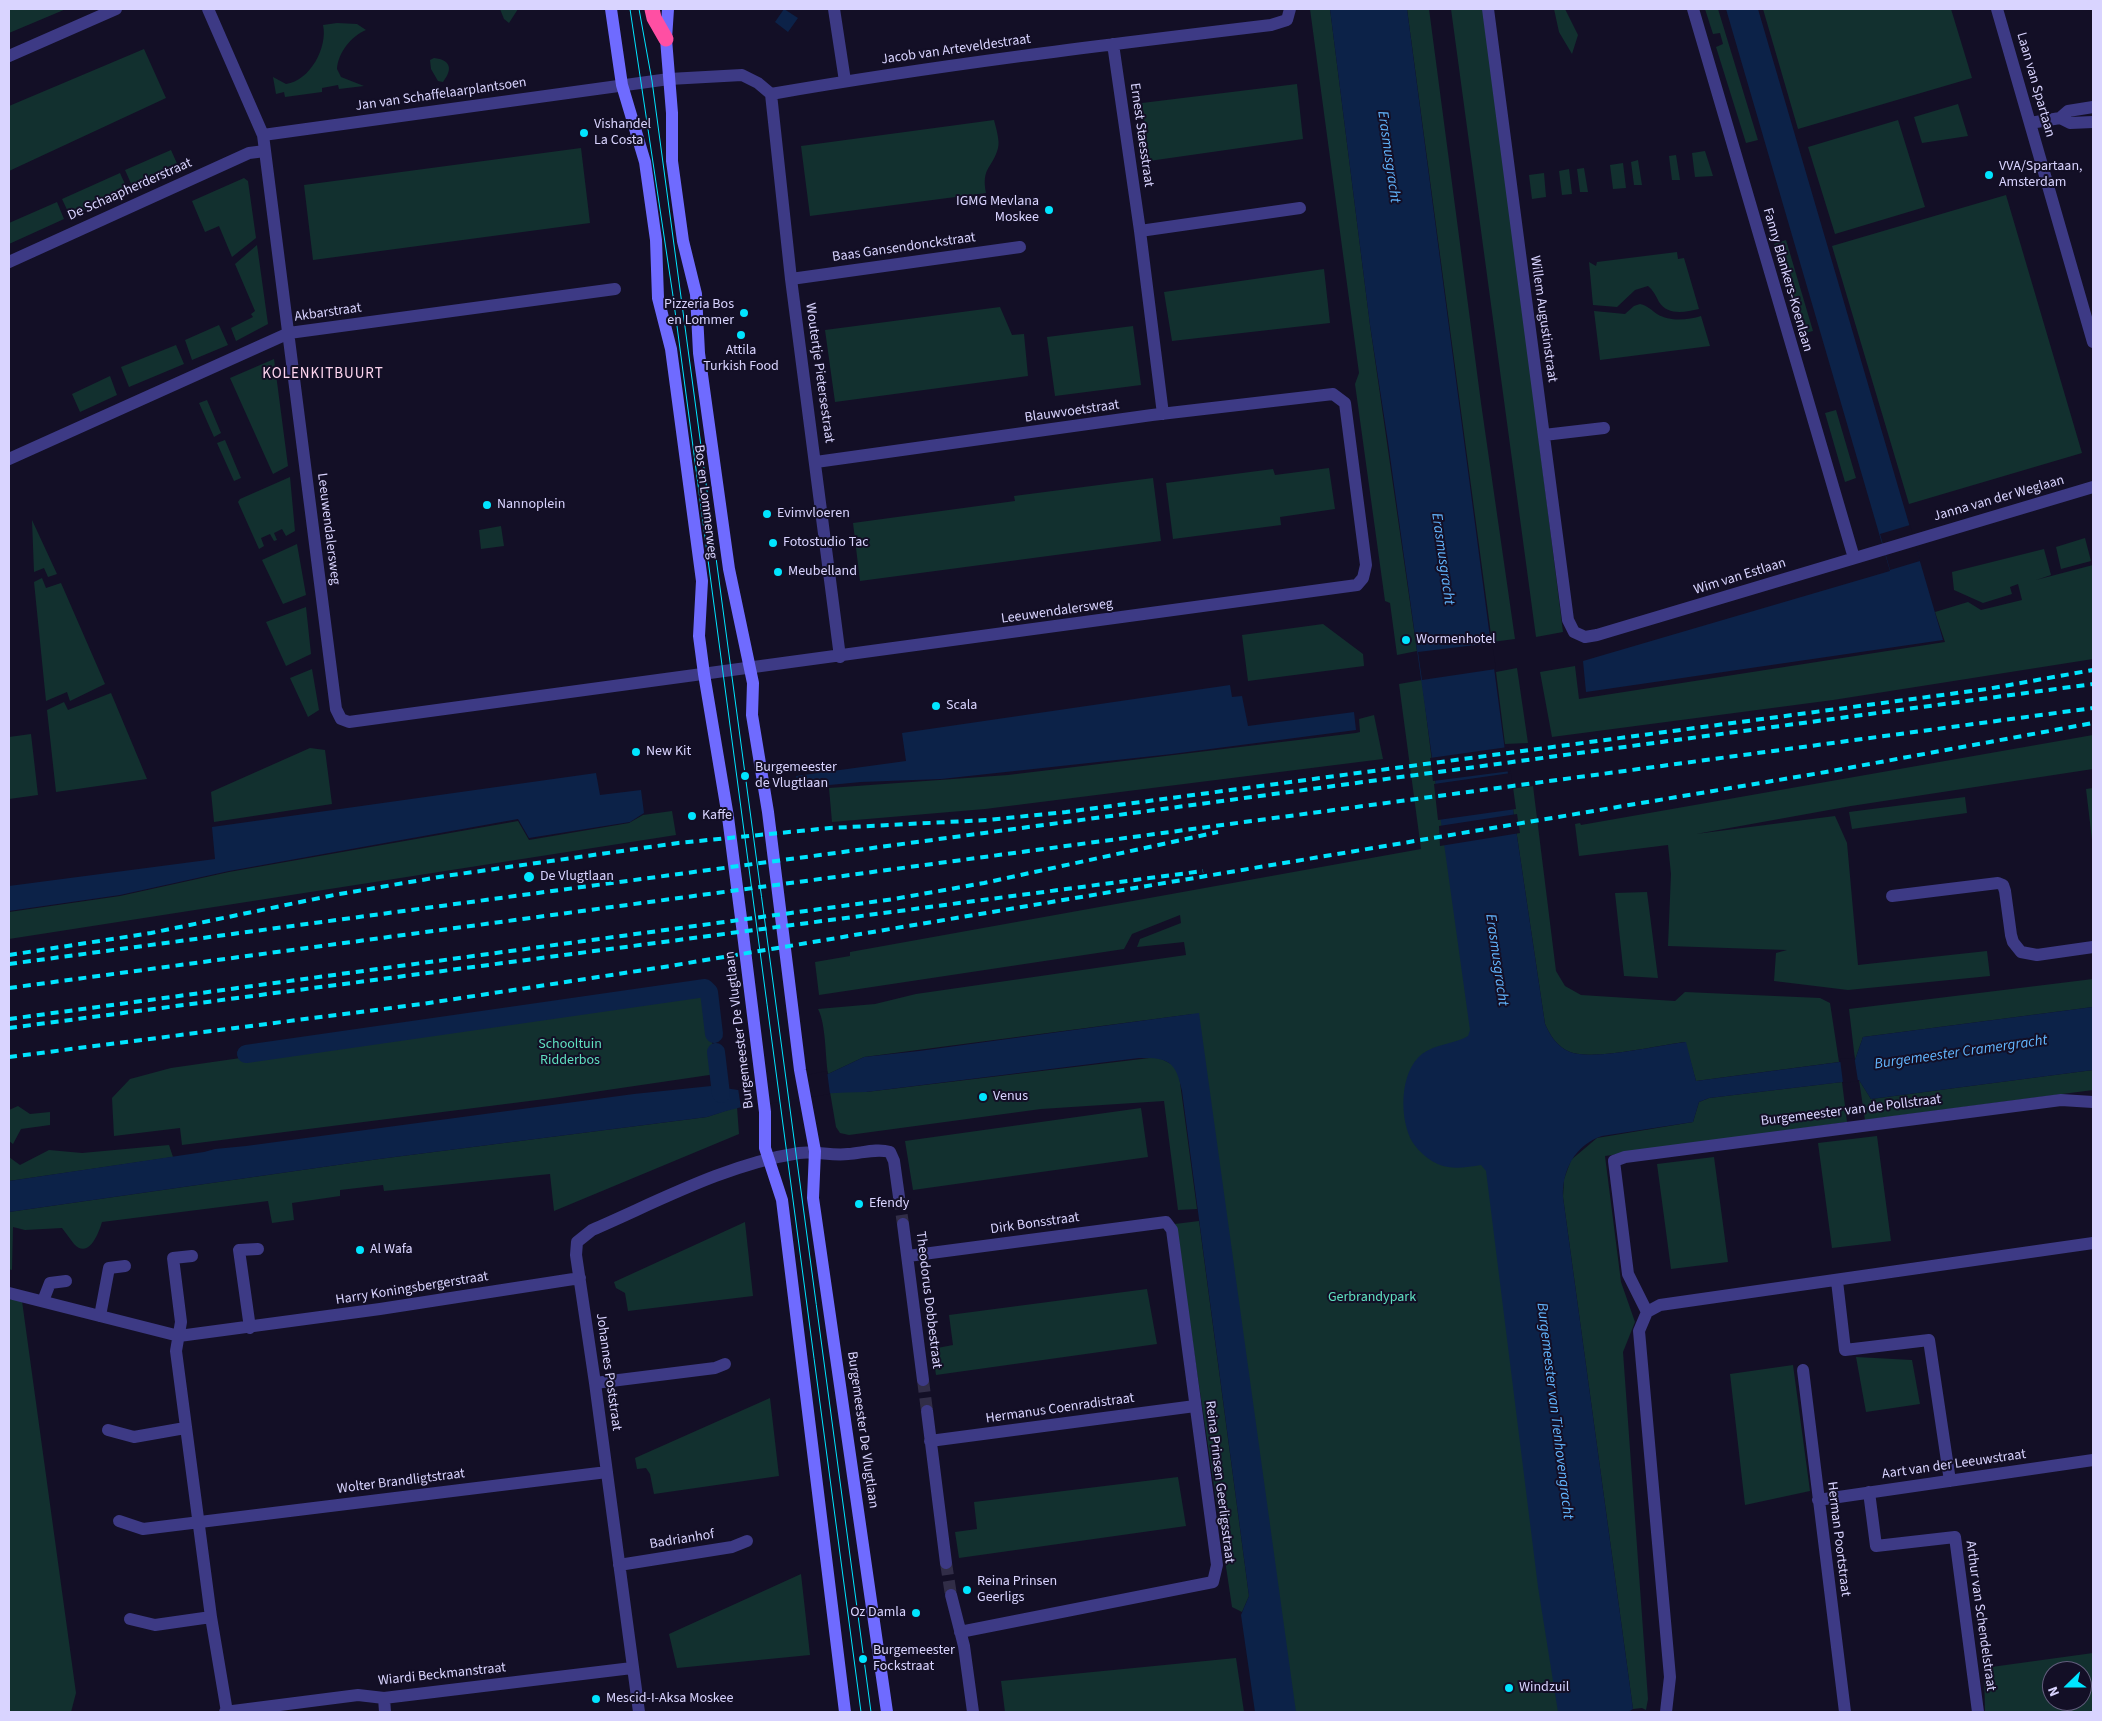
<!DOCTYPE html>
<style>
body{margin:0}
#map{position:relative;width:2102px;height:1721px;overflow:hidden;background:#130f26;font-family:"Source Sans 3",sans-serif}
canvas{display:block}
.frame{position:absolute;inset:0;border:10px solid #d9d4ff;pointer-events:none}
.north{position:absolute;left:2042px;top:1661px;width:50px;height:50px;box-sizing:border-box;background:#130f26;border:1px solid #625e7d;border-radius:50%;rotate:248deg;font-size:14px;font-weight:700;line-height:20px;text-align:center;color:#d9d4ff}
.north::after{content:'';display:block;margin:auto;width:18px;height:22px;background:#00e5ff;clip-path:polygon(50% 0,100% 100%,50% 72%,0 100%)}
</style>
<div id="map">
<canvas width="2102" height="1721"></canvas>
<div class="frame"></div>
<div class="north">N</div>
</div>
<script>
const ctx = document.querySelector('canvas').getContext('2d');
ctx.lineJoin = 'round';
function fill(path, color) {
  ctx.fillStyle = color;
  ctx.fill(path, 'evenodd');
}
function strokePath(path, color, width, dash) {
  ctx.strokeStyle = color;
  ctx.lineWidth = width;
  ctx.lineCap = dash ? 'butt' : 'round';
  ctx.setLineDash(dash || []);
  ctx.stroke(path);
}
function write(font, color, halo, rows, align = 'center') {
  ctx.font = font + ' "Source Sans 3",sans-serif';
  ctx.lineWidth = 4;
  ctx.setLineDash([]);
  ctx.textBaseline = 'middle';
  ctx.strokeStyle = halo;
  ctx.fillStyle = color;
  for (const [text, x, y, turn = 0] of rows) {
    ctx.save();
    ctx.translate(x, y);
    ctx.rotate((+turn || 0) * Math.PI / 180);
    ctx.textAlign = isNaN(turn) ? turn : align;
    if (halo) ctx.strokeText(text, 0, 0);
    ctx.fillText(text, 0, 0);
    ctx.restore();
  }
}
fill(new Path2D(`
 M 9,9 L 66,9 L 9,33 Z
 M 500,9 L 518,9 L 509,23 L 504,19 Z
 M 1310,9 L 1330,9 L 1370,325 L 1417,651 L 1397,655 L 1390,603 L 1385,601 L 1355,384 L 1359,373 Z
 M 1407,9 L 1429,9 L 1481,403 L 1515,639 L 1492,642 Z
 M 1451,9 L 1485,9 L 1563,632 L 1536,637 Z
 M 1554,9 L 1565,9 L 1578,35 L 1572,54 L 1559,32 Z
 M 1705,9 L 1718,9 L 1758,140 L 1746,143 L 1716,47 L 1723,44 L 1720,33 L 1713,34 Z
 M 1763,9 L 1951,9 L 1972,78 L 1798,129 Z
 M 337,23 L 357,24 L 366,30 C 351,36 338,53 337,69 L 341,77 L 364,86 L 339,89 L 338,85 L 322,88 L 322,92 L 285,97 L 284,92 L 276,94 L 273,77 L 286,84 C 310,81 328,47 323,25 Z
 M 144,49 L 166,98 L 9,171 L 9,106 Z
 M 434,58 C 451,60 453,69 443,82 L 438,81 L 431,69 L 430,60 Z
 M 1297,84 L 1303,139 L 1149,161 L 1142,103 Z
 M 1958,104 L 1968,136 L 1922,143 L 1914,117 Z
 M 994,120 C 996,128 1000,141 998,148 C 993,168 981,167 986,193 L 810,216 L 801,146 Z
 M 1898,120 L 1925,207 L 1835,234 L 1808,147 Z
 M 581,148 L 590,223 L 313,260 L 304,185 Z
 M 171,150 L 179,168 L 133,188 L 125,170 Z
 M 1705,151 L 1713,176 L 1695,177 L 1692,153 Z
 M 1676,155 L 1680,180 L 1672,180 L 1669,156 Z
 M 1638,160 L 1642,185 L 1634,185 L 1631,162 Z
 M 1623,163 L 1626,188 L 1613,189 L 1610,165 Z
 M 1584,168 L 1588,192 L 1580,192 L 1577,169 Z
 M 1569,169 L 1572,194 L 1562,195 L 1559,171 Z
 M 120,173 L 128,191 L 70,216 L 62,199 Z
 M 1544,173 L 1546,197 L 1532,199 L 1529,175 Z
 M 244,178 L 248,181 L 256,238 L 232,257 L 219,226 L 205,232 L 192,201 Z
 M 2006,195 L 2082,453 L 1909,504 L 1832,246 Z
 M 57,202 L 64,219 L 9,244 L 9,223 Z
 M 1786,240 L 1813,331 L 1801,334 L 1789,295 L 1796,292 L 1793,281 L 1786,283 L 1774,244 Z
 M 257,245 L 268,324 L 236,341 L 231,328 L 253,317 L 251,314 L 255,311 L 235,264 Z
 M 1677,252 L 1678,259 L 1684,258 L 1699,309 C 1685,312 1668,316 1659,302 C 1656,296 1653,290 1648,286 L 1635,290 L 1617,307 L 1593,305 L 1589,262 L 1596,266 L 1597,262 Z
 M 1324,269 L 1330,323 L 1172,341 L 1164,292 Z
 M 1640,304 C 1648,306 1651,310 1657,314 C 1670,322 1688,320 1701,316 L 1710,346 L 1600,360 L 1594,311 L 1625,314 L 1634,306 Z
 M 1000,307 L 1012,335 L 1024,334 L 1028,376 L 835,402 L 825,330 Z
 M 219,325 L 228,345 L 192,360 L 185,340 Z
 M 1133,326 L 1141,385 L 1055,396 L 1047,337 Z
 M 176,345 L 184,364 L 129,387 L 121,367 Z
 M 274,359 L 288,466 L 273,474 L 230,378 Z
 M 110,376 L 117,395 L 80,412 L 72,394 Z
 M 207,400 L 221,433 L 214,437 L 199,403 Z
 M 1836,410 L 1856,478 L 1845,482 L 1825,413 Z
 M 225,440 L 241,478 L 234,481 L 217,443 Z
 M 1329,468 L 1335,509 L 1280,517 L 1281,525 L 1173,539 L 1166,483 L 1273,469 L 1275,475 Z
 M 290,477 L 295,531 L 286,536 L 282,529 L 274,533 L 277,540 L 274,541 L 270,534 L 261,538 L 264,546 L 259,549 L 238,502 L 240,499 Z
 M 1153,478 L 1161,541 L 860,581 L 853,523 L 1015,501 L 1014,496 Z
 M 32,520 L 57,574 L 48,577 L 44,568 L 34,572 Z
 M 501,526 L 504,546 L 481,549 L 479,530 Z
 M 2085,538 L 2091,561 L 2061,569 L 2056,547 Z
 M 297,544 L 306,595 L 283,604 L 262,560 Z
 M 2044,549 L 2051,575 L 2036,580 L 2093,565 L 2093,659 L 1833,700 L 1552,737 L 1540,672 L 1575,666 L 1579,699 L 1945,642 L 1935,612 L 1968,602 L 1981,610 L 2022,600 L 2018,584 L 2010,587 L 2012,594 L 1983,603 L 1954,590 L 1952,572 Z
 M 42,578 L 46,588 L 61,583 L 105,684 L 70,701 L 67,692 L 46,701 L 34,582 Z
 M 306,607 L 311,654 L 286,666 L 266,622 Z
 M 1323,624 L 1363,654 L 1364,666 L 1248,681 L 1242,635 Z
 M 1517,668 L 1528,743 L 1505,744 L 1496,672 Z
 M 312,669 L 319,710 L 308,717 L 290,678 Z
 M 1422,680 L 1431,754 L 1496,1147 L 1569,1712 L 1288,1712 L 1193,1014 L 864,1057 L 828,1074 C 825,1055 826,1024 818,1009 L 875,1004 L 916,994 L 1186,955 L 1184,942 L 1137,947 L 1140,939 L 1181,923 L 1180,915 L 1132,934 L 1124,949 L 819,995 L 815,962 L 850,956 L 850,952 L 1421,849 L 1399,684 Z
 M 111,693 L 147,779 L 56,792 L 47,710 L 64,702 L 68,710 Z
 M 1374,715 L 1383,759 L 985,809 L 832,822 L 829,788 L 1008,775 L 1356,733 L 1360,732 L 1359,719 Z
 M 31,734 L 38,795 L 9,799 L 9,737 Z
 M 2093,735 L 2093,769 L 1851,806 L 1696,834 L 1835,816 L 1847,843 L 1858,965 L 1987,951 L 1990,976 L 1848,990 L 1774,981 L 1776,953 L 1787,950 L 1668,946 L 1671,874 L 1668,845 L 1579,856 L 1575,824 L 1580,823 L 1581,825 Z
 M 310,748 L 325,750 L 332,804 L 214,822 L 211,792 Z
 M 1533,786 L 1556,971 L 1565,986 L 1581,995 L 1675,1001 L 1685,992 L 1820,998 L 1830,1003 L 1839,1062 L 1696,1081 L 1685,1042 C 1659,1045 1593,1061 1570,1052 C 1557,1047 1550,1035 1545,1024 L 1510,789 Z
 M 2093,788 L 2093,848 L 2086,789 Z
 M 1965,797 L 1967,813 L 1852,829 L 1849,812 Z
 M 672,811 L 676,835 L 9,939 L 9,912 L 120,896 L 229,872 L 518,821 L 529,840 L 629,823 L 643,815 Z
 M 1647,892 L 1658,978 L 1624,976 L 1615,893 Z
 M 2093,979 L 2093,1007 L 1863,1037 L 1855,1060 L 1849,1009 Z
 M 706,991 L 716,1074 L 553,1098 L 182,1145 L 180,1128 L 114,1136 L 112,1098 L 130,1079 L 171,1068 Z
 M 1158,1057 L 1173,1065 L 1179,1075 L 1197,1209 L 1178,1210 L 1164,1101 L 1041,1109 L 849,1135 L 840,1133 L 836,1127 L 830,1092 L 866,1092 Z
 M 2093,1070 L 2093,1090 L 1865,1120 L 1859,1080 L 1871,1099 Z
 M 1842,1082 L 1847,1122 L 1605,1156 L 1621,1282 L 1635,1322 L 1623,1352 L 1648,1699 L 1646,1710 L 1642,1708 L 1633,1709 L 1563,1197 L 1564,1179 L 1571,1160 L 1597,1138 L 1693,1122 L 1699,1102 L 1709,1098 Z
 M 18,1106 L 30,1114 L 50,1112 L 50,1125 L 21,1129 L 13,1144 L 9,1141 L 9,1110 Z
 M 737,1107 L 739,1134 L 554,1211 L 550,1174 L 384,1191 L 383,1185 L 340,1190 L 340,1196 L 292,1203 L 294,1220 L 272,1223 L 268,1201 L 102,1222 C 99,1232 89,1260 74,1244 C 70,1239 66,1233 62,1228 L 25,1230 L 13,1227 L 12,1270 L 9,1269 L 9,1212 L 379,1159 L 707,1117 Z
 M 1141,1108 L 1148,1157 L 913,1190 L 905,1141 Z
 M 1877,1136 L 1891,1241 L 1832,1248 L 1818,1143 Z
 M 169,1145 L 173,1157 L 9,1181 L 9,1157 L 20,1165 L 49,1150 L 82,1153 Z
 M 1714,1157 L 1728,1262 L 1671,1269 L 1657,1164 Z
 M 1199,1221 L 1249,1596 L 1242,1612 L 1232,1607 L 1175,1224 Z
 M 745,1222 L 753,1296 L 628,1311 L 625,1293 L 616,1288 L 614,1282 Z
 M 1147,1289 L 1157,1344 L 936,1375 L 932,1349 L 953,1345 L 949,1315 Z
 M 9,1299 L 22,1301 L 76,1693 L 71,1712 L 9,1712 Z
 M 1856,1357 L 1912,1360 L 1920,1404 L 1866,1412 Z
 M 1793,1365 L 1810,1491 L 1745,1505 L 1730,1374 Z
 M 770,1398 L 779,1476 L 654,1494 L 650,1474 L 646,1468 L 637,1469 L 635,1458 Z
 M 1178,1477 L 1186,1526 L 959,1558 L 955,1532 L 977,1529 L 974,1502 Z
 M 801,1574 L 810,1655 L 677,1668 L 669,1634 Z
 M 2093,1653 L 2093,1712 L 1985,1712 L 1984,1668 ZM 2052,1671 L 2082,1671 L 2082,1701 L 2052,1701 Z
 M 1236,1658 L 1244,1712 L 1005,1712 L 1001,1681 Z`), '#12302f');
fill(new Path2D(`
 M 784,9 L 798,18 L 788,32 L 775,22 Z
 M 1330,9 L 1407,9 L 1510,789 L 1545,1024 C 1550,1035 1557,1047 1570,1052 C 1593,1061 1659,1045 1686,1042 L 1696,1081 L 1855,1060 L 1863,1037 L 2093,1007 L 2093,1070 L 1871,1099 L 1859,1080 L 1709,1098 L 1699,1102 L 1693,1122 L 1602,1136 C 1575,1145 1562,1170 1563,1197 L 1633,1709 L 1628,1712 L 1558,1712 L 1538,1587 L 1486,1171 L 1481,1165 C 1468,1167 1453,1170 1440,1165 C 1430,1161 1419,1152 1413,1143 C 1399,1120 1399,1072 1422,1054 C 1435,1044 1455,1044 1468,1036 L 1470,1030 L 1388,442 L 1370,325 Z
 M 1726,9 L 1758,9 L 1943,640 L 1586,692 L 1583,661 L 1890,571 Z
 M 1230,685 L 1232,697 L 1242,696 L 1248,726 L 1354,712 L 1356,730 L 1172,754 L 941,779 L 861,782 L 798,788 L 796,776 L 906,761 L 902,733 Z
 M 596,773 L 600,795 L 641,790 L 644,813 L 630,822 L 529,838 L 518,819 L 229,871 L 120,895 L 9,911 L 9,886 L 215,859 L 212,827 Z
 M 1199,1013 L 1296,1712 L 1255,1712 L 1241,1615 L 1249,1596 L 1182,1091 C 1176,1062 1169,1057 1139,1058 L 866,1092 C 812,1092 758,1100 707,1117 L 379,1159 L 9,1212 L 9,1181 L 204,1152 L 215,1149 L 246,1146 L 634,1094 L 711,1086 L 738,1090 L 828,1074 L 864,1057 L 919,1051 Z`), '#0c2248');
fill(new Path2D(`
 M 1910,525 L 1920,561 L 1890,570 L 1880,534 Z
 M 1492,643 L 1496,669 L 1422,680 L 1418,652 Z
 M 1508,747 L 1511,771 L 1433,781 L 1430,758 Z
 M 1511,773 L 1516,809 L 1438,820 L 1434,784 Z
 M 1517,814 L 1520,833 L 1440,846 L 1439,826 Z
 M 1854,1055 L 1858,1081 L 1843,1083 L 1840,1059 L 1853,1058 Z
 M 827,1071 L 830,1094 L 741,1108 L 738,1088 Z`), '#130f26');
strokePath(new Path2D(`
 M 716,1052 L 721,1094
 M 246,1054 L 705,988 L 709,992 L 714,1034`), '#0c2248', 18);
strokePath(new Path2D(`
 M 899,1197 L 903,1224
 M 923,1380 L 927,1411
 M 946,1563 L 951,1595`), '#312d47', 12, [12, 6]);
strokePath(new Path2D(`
 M 208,9 L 263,135 L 336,709 L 341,719 L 349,722 L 1357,585 L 1363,578 L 1366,565 L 1345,403 L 1333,394 L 1152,415 L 816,462
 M 834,9 L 845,81
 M 1488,9 L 1568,620 L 1574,632 L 1585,637 L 1597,635 L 2093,487
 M 1693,9 L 1854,558
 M 1997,9 L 2093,342
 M 1113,44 L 1140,231 L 1163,414
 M 9,56 L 116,9
 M 771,94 L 791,279 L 840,657
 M 2060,118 L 2070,123 L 2093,122
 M 2030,123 L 2060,118 L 2068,111 L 2093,107
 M 263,135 L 669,79 L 742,75 L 758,83 L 771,94 C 937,65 1104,45 1271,25 L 1287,20 L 1290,9
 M 1140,231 L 1300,208
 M 9,262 L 249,153 L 265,151
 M 791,279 L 1020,247
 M 1544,435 L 1604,428
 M 9,459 L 289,333 L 615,289
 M 1892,896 L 1998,883 L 2003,885 L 2005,891 L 2011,935 L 2013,942 L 2021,952 L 2037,955 L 2093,947
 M 903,1224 L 923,1380
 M 192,1256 L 173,1258 L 181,1322 L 176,1351 L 211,1617 L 227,1712
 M 908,1256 L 1166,1222 L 1172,1230 L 1217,1565 L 1213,1582 L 960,1632
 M 1837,1281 L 1845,1350 L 1929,1340 L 1950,1481
 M 9,1293 L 179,1336 L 380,1309 L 580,1278
 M 43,1301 L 50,1283 L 66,1281
 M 1647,1312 L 1628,1274 L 1614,1161 L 1625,1157 L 2061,1100 L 2093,1102
 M 1647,1312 L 1660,1305 L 2093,1243
 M 1647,1312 L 1639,1331 L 1670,1677 L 1666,1712
 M 100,1316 L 109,1268 L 125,1266
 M 250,1328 L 239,1250 L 258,1249
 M 1803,1370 L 1845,1712
 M 595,1383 L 715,1368 L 725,1364
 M 927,1411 L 946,1563
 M 108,1430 L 134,1437 L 185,1428
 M 930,1441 L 1195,1406
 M 1869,1492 L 1876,1546 L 1955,1537 L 1978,1712
 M 1818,1500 L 2093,1460
 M 119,1521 L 143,1529 L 607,1472
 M 619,1565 L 732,1547 L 747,1541
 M 951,1595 L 964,1646 L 973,1712
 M 130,1619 L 155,1625 L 211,1617
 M 384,1698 L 385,1712
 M 225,1712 L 358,1695 L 384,1698 L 632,1668
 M 639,1712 L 595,1383 L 576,1255 L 577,1242 L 592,1230 C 659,1201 727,1164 799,1153 C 816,1151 832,1156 848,1154 C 862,1153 877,1148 890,1152 L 894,1161 L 899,1197`), '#3d3a85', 12);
strokePath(new Path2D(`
 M 611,9 L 622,85 L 645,162 L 656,240 L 658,298 L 671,349 L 702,581 L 699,636 L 704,674 L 728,817 L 742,926 L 765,1112 L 765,1148 L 782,1200 L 845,1712
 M 668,9 L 666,39 L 672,113 L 672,161 L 683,241 L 696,294 L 699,353 L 729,569 L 753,683 L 752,715 L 768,812 L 800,1070 L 815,1151 L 813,1198 L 887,1712`), '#6f6bff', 12);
strokePath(new Path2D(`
 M 652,9 L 654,18 L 666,39`), '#ff4fa3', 15);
strokePath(new Path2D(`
 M 630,9 L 673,296 L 861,1712
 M 639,9 L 652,81 L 871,1712`), '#00e5ff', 1);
strokePath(new Path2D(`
 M 9,955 L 151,933 L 334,895 L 445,876 L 678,843 L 830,828 L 987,820 L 1066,812 L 1987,689 L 2093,670
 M 9,964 L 2093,684
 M 9,988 L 2093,708
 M 9,1019 L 894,899 L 984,883 L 1218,832
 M 9,1028 L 1203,871
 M 9,1057 L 422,1004 L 670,966 L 1826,772 L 2093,723`), '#00e5ff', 4, [8, 6]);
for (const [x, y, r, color] of [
 [584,133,5,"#00e5ff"],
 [1989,175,5,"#00e5ff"],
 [1049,210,5,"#00e5ff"],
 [744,313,5,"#00e5ff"],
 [741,335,5,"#00e5ff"],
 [487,505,5,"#00e5ff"],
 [767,514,5,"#00e5ff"],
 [773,543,5,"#00e5ff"],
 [778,572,5,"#00e5ff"],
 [1406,640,5,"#00e5ff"],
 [936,706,5,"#00e5ff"],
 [636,752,5,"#00e5ff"],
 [745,776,5,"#00e5ff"],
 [692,816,5,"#00e5ff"],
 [529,877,6,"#00e5ff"],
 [983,1097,5,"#00e5ff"],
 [859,1204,5,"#00e5ff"],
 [360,1250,5,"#00e5ff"],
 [967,1590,5,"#00e5ff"],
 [916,1613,5,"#00e5ff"],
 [863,1659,5,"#00e5ff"],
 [1509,1688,5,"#00e5ff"],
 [596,1699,5,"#00e5ff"]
]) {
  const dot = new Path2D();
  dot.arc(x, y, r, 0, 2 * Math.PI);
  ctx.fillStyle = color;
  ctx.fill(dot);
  strokePath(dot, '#130f26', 2);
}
write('14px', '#d9d4ff', '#130f26', [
 ["Jacob van Arteveldestraat",956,50,-8],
 ["Laan van Spartaan",2035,85,74],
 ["Jan van Schaffelaarplantsoen",441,95,-8],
 ["Ernest Staesstraat",1141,135,82],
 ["De Schaapherderstraat",130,190,-24],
 ["Baas Gansendonckstraat",904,248,-8],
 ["Fanny Blankers-Koenlaan",1787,280,74],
 ["Akbarstraat",328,313,-8],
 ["Willem Augustinstraat",1543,319,82],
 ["Woutertje Pietersestraat",819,373,82],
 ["Blauwvoetstraat",1072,412,-8],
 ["Janna van der Weglaan",1999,499,-16],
 ["Bos en Lommerweg",705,502,83],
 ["Leeuwendalersweg",328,529,83],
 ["Wim van Estlaan",1740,577,-17],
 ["Leeuwendalersweg",1057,612,-8],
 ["Burgemeester De Vlugtlaan",740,1030,-97],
 ["Burgemeester van de Pollstraat",1851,1111,-7],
 ["Dirk Bonsstraat",1035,1224,-8],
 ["Harry Koningsbergerstraat",412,1289,-9],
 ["Theodorus Dobbestraat",928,1300,83],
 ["Johannes Poststraat",608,1372,82],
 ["Hermanus Coenradistraat",1060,1409,-8],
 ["Burgemeester De Vlugtlaan",862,1430,82],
 ["Aart van der Leeuwstraat",1954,1465,-8],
 ["Wolter Brandligtstraat",401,1482,-7],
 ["Reina Prinsen Geerligsstraat",1219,1482,83],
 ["Herman Poortstraat",1838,1539,83],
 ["Badrianhof",682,1540,-9],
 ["Arthur van Schendelstraat",1980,1616,82],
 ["Wiardi Beckmanstraat",442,1675,-6]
]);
write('14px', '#d9d4ff', '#130f26', [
 ["Vishandel",594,125],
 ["La Costa",594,141],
 ["VVA/Spartaan,",1999,167],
 ["Amsterdam",1999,183],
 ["IGMG Mevlana",1039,202,"right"],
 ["Moskee",1039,218,"right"],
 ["Pizzeria Bos",734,305,"right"],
 ["en Lommer",734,321,"right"],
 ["Attila",741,351,"center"],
 ["Turkish Food",741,367,"center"],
 ["Nannoplein",497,505],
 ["Evimvloeren",777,514],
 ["Fotostudio Tac",783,543],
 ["Meubelland",788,572],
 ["Wormenhotel",1416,640],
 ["Scala",946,706],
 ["New Kit",646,752],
 ["Burgemeester",755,768],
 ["de Vlugtlaan",755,784],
 ["Kaffe",702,816],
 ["De Vlugtlaan",540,877],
 ["Venus",993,1097],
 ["Efendy",869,1204],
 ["Al Wafa",370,1250],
 ["Reina Prinsen",977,1582],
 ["Geerligs",977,1598],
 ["Oz Damla",906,1613,"right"],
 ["Burgemeester",873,1651],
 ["Fockstraat",873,1667],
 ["Windzuil",1519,1688],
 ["Mescid-I-Aksa Moskee",606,1699]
], 'left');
write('14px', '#5fe0c0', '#130f26', [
 ["Schooltuin",570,1045],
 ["Ridderbos",570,1061],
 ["Gerbrandypark",1372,1298]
]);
write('italic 15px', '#62b6ff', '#130f26', [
 ["Erasmusgracht",1388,157,82],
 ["Erasmusgracht",1442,559,82],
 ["Erasmusgracht",1496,960,82],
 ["Burgemeester Cramergracht",1961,1053,-8],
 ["Burgemeester van Tienhovengracht",1554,1411,83]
]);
ctx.letterSpacing = '1px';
write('15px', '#ffd6f0', '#130f26', [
 ["KOLENKITBUURT",323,375]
]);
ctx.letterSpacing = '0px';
</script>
